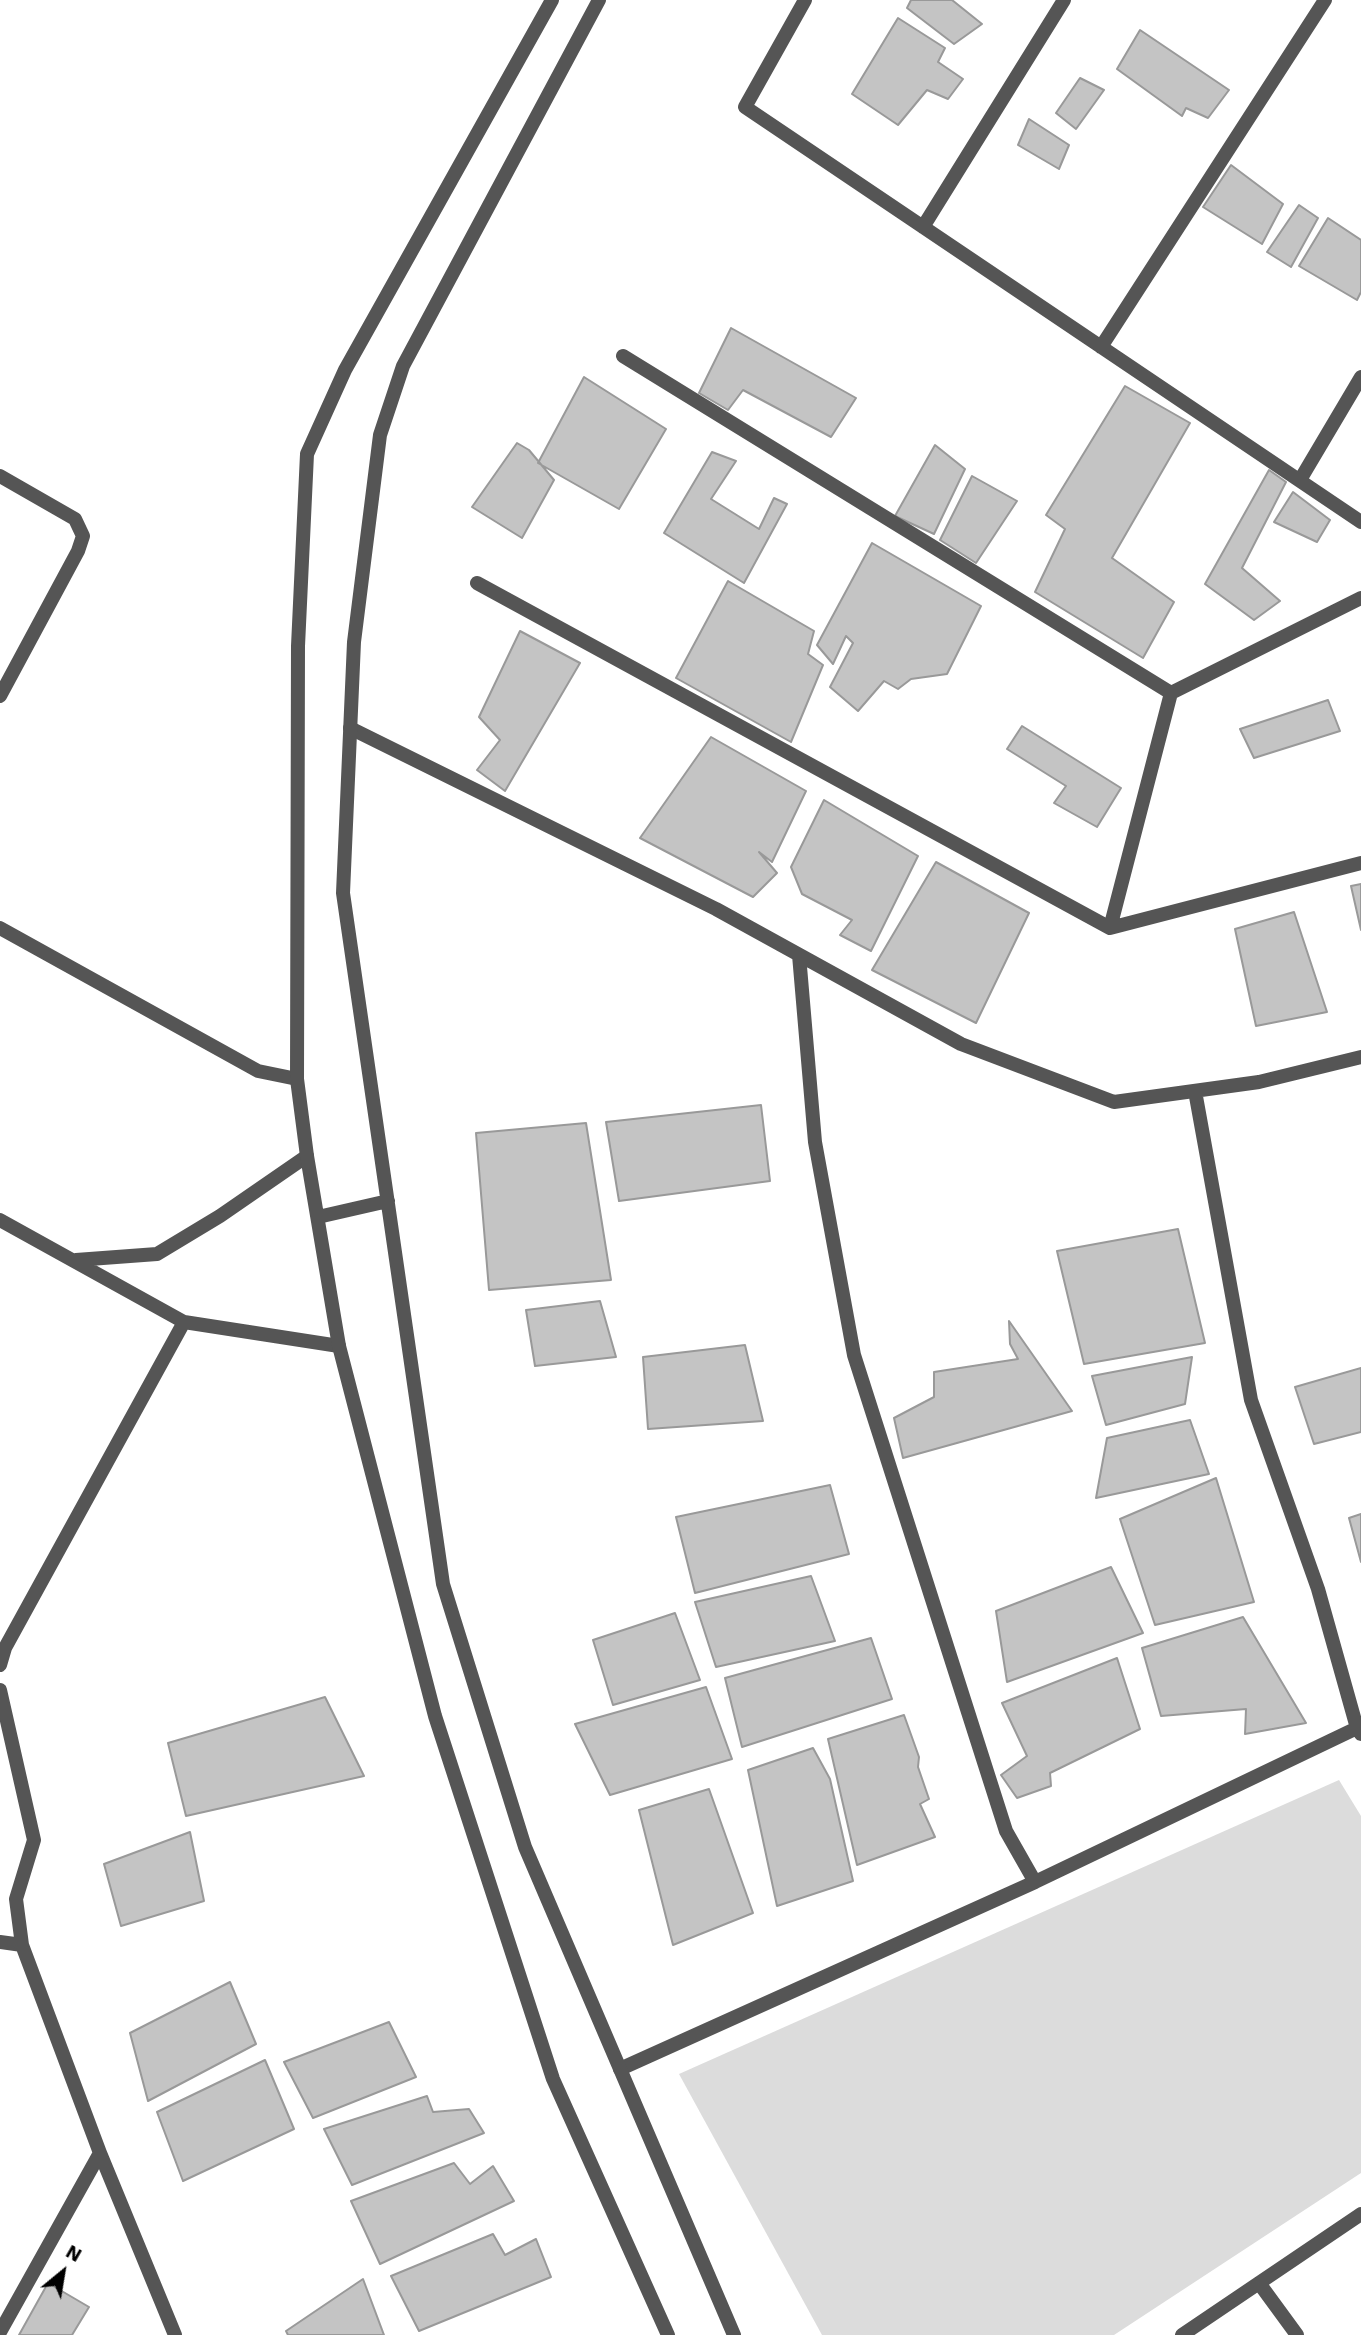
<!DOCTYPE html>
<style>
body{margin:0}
#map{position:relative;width:1361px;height:2335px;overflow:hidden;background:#fff;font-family:"Work Sans",sans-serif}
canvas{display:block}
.north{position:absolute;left:28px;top:2237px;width:70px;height:70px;-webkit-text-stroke:5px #fff;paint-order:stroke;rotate:30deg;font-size:19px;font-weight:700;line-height:28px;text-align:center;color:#000}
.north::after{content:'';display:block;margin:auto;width:24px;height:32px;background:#000;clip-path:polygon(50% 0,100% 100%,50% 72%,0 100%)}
</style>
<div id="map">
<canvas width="1361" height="2335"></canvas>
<div class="north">N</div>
</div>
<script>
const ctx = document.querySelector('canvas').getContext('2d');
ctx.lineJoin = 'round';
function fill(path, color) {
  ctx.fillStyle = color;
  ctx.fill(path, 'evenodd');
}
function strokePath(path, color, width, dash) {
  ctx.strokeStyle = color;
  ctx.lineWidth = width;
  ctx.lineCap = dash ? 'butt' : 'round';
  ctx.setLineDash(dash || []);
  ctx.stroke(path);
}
fill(new Path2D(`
 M 1339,1780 L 1361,1816 L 1361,2173 L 1114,2335 L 822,2335 L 679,2074 Z`), '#dcdcdc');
const building = new Path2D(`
 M 911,0 L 952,0 L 982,24 L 954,44 L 907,8 Z
 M 898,18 L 945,48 L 938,62 L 963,79 L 948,99 L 927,90 L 898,125 L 852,94 Z
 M 1140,30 L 1229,90 L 1208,118 L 1186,108 L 1182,116 L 1117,69 Z
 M 1080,78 L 1104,90 L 1076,129 L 1056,113 Z
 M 1029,119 L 1069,145 L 1059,169 L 1018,145 Z
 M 1231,165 L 1283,204 L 1262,244 L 1203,207 Z
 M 1299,205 L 1318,218 L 1291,267 L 1267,252 Z
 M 1328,218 L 1361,240 L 1361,292 L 1357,300 L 1299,266 Z
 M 731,328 L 856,398 L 831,437 L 743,390 L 728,410 L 699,393 Z
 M 584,377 L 666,429 L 619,509 L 538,463 Z
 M 1125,386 L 1190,423 L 1112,558 L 1174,602 L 1143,658 L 1035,592 L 1065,529 L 1046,515 Z
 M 517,443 L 529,450 L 554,480 L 522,538 L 472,507 Z
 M 935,445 L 965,469 L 934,534 L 895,516 Z
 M 712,452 L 736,461 L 711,499 L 759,529 L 774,498 L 787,504 L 744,583 L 664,533 Z
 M 1269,470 L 1286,482 L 1242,568 L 1280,601 L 1254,620 L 1205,584 Z
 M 972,476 L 1017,501 L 976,563 L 940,540 Z
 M 1293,492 L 1330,520 L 1317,542 L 1274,522 Z
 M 872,543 L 981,606 L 947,674 L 911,679 L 898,689 L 884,681 L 858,711 L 830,687 L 853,643 L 846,636 L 833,664 L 817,645 Z
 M 728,581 L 814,631 L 808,654 L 823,665 L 791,742 L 676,678 Z
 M 520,631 L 580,663 L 505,791 L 477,770 L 500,740 L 479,717 Z
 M 1328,700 L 1340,731 L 1254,758 L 1240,729 Z
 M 1022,726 L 1121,788 L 1097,827 L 1054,803 L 1066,786 L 1007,749 Z
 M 711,737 L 806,791 L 772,862 L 759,852 L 777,873 L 753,897 L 640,838 Z
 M 824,800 L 918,856 L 871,951 L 840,935 L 852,920 L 802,894 L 791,867 Z
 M 936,862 L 1029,913 L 976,1023 L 872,970 Z
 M 1361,884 L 1361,930 L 1351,886 Z
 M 1294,912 L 1327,1012 L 1256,1026 L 1235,929 Z
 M 761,1105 L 770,1181 L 619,1201 L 606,1122 Z
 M 586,1123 L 611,1280 L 489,1290 L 476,1133 Z
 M 1178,1229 L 1205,1343 L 1084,1364 L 1057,1251 Z
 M 600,1301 L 616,1357 L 535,1366 L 526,1310 Z
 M 1009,1321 L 1072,1411 L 903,1458 L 894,1418 L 934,1397 L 934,1372 L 1018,1359 L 1010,1344 Z
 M 745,1345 L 763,1421 L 648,1429 L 643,1357 Z
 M 1192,1357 L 1185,1404 L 1106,1425 L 1092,1376 Z
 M 1361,1368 L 1361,1432 L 1314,1444 L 1295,1387 Z
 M 1190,1420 L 1209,1474 L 1096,1498 L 1107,1438 Z
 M 1216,1478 L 1254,1602 L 1155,1625 L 1120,1519 Z
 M 830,1485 L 849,1554 L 695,1593 L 676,1517 Z
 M 1361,1514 L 1361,1562 L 1349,1518 Z
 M 1111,1567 L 1143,1633 L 1007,1682 L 996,1611 Z
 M 811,1576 L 835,1641 L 716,1667 L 695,1602 Z
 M 675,1613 L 700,1680 L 613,1705 L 593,1640 Z
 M 1243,1617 L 1306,1723 L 1245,1734 L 1246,1709 L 1161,1716 L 1142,1648 Z
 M 871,1638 L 892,1699 L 742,1747 L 725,1678 Z
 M 1117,1658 L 1140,1729 L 1050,1773 L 1051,1786 L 1017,1798 L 1001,1775 L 1027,1756 L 1002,1703 Z
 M 706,1687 L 732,1759 L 610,1795 L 575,1724 Z
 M 325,1697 L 364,1776 L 186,1816 L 168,1743 Z
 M 904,1715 L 919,1757 L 918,1767 L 929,1799 L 920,1804 L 935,1837 L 857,1865 L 828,1739 Z
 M 813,1748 L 830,1779 L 853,1881 L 777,1906 L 748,1770 Z
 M 709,1789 L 753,1913 L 673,1945 L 639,1810 Z
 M 190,1832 L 204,1901 L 121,1926 L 104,1864 Z
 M 230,1982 L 256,2044 L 148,2101 L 130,2033 Z
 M 389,2022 L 416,2077 L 313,2118 L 284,2062 Z
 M 265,2060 L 294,2129 L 183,2181 L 157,2112 Z
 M 427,2096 L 433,2112 L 469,2109 L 484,2133 L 352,2185 L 324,2129 Z
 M 454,2163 L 470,2184 L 493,2166 L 514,2201 L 380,2264 L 351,2201 Z
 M 493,2234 L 505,2255 L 536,2239 L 551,2277 L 419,2331 L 391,2276 Z
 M 363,2279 L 384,2335 L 288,2335 L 286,2331 Z
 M 48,2283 L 89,2307 L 72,2335 L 19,2335 Z`);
fill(building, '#c4c4c4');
strokePath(building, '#999', 2);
strokePath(new Path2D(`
 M 805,0 L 745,107 L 1361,522
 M 923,227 L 1064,0
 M 1101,347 L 1325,0
 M 623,356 L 1171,693
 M 0,476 L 75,519 L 83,536 L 78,551 L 0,696
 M 1300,480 L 1361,377
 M 477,583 L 1110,928 L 1361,863
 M 350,728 L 716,909 L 961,1044 L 1114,1102 L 1259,1082 L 1361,1057
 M 0,928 L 258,1071 L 297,1079
 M 1110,928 L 1171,693 L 1361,598
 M 1195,1091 L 1251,1400 L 1318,1589 L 1357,1728
 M 0,1220 L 184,1322 L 339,1346
 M 76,1260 L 157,1254 L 220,1216 L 307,1156
 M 0,1665 L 5,1648 L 184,1322
 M 0,1690 L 34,1840 L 16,1899 L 22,1945 L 100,2153 L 0,2332
 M 1035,1882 L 1357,1728 L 1361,1734
 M 0,1942 L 22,1945
 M 620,2069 L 1035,1882 L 1006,1831 L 854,1355 L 815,1142 L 799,955
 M 100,2153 L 175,2335
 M 1259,2283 L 1297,2335
 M 1182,2335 L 1361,2214`), '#555', 14);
strokePath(new Path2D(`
 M 552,0 L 345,370 L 307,454 L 298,646 L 297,1079 L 307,1156 L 339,1346 L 435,1716 L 553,2079 L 668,2335
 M 599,0 L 403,366 L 380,435 L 354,642 L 343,893 L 443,1584 L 525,1847 L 734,2335
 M 318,1217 L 388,1201`), '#555', 14);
</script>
